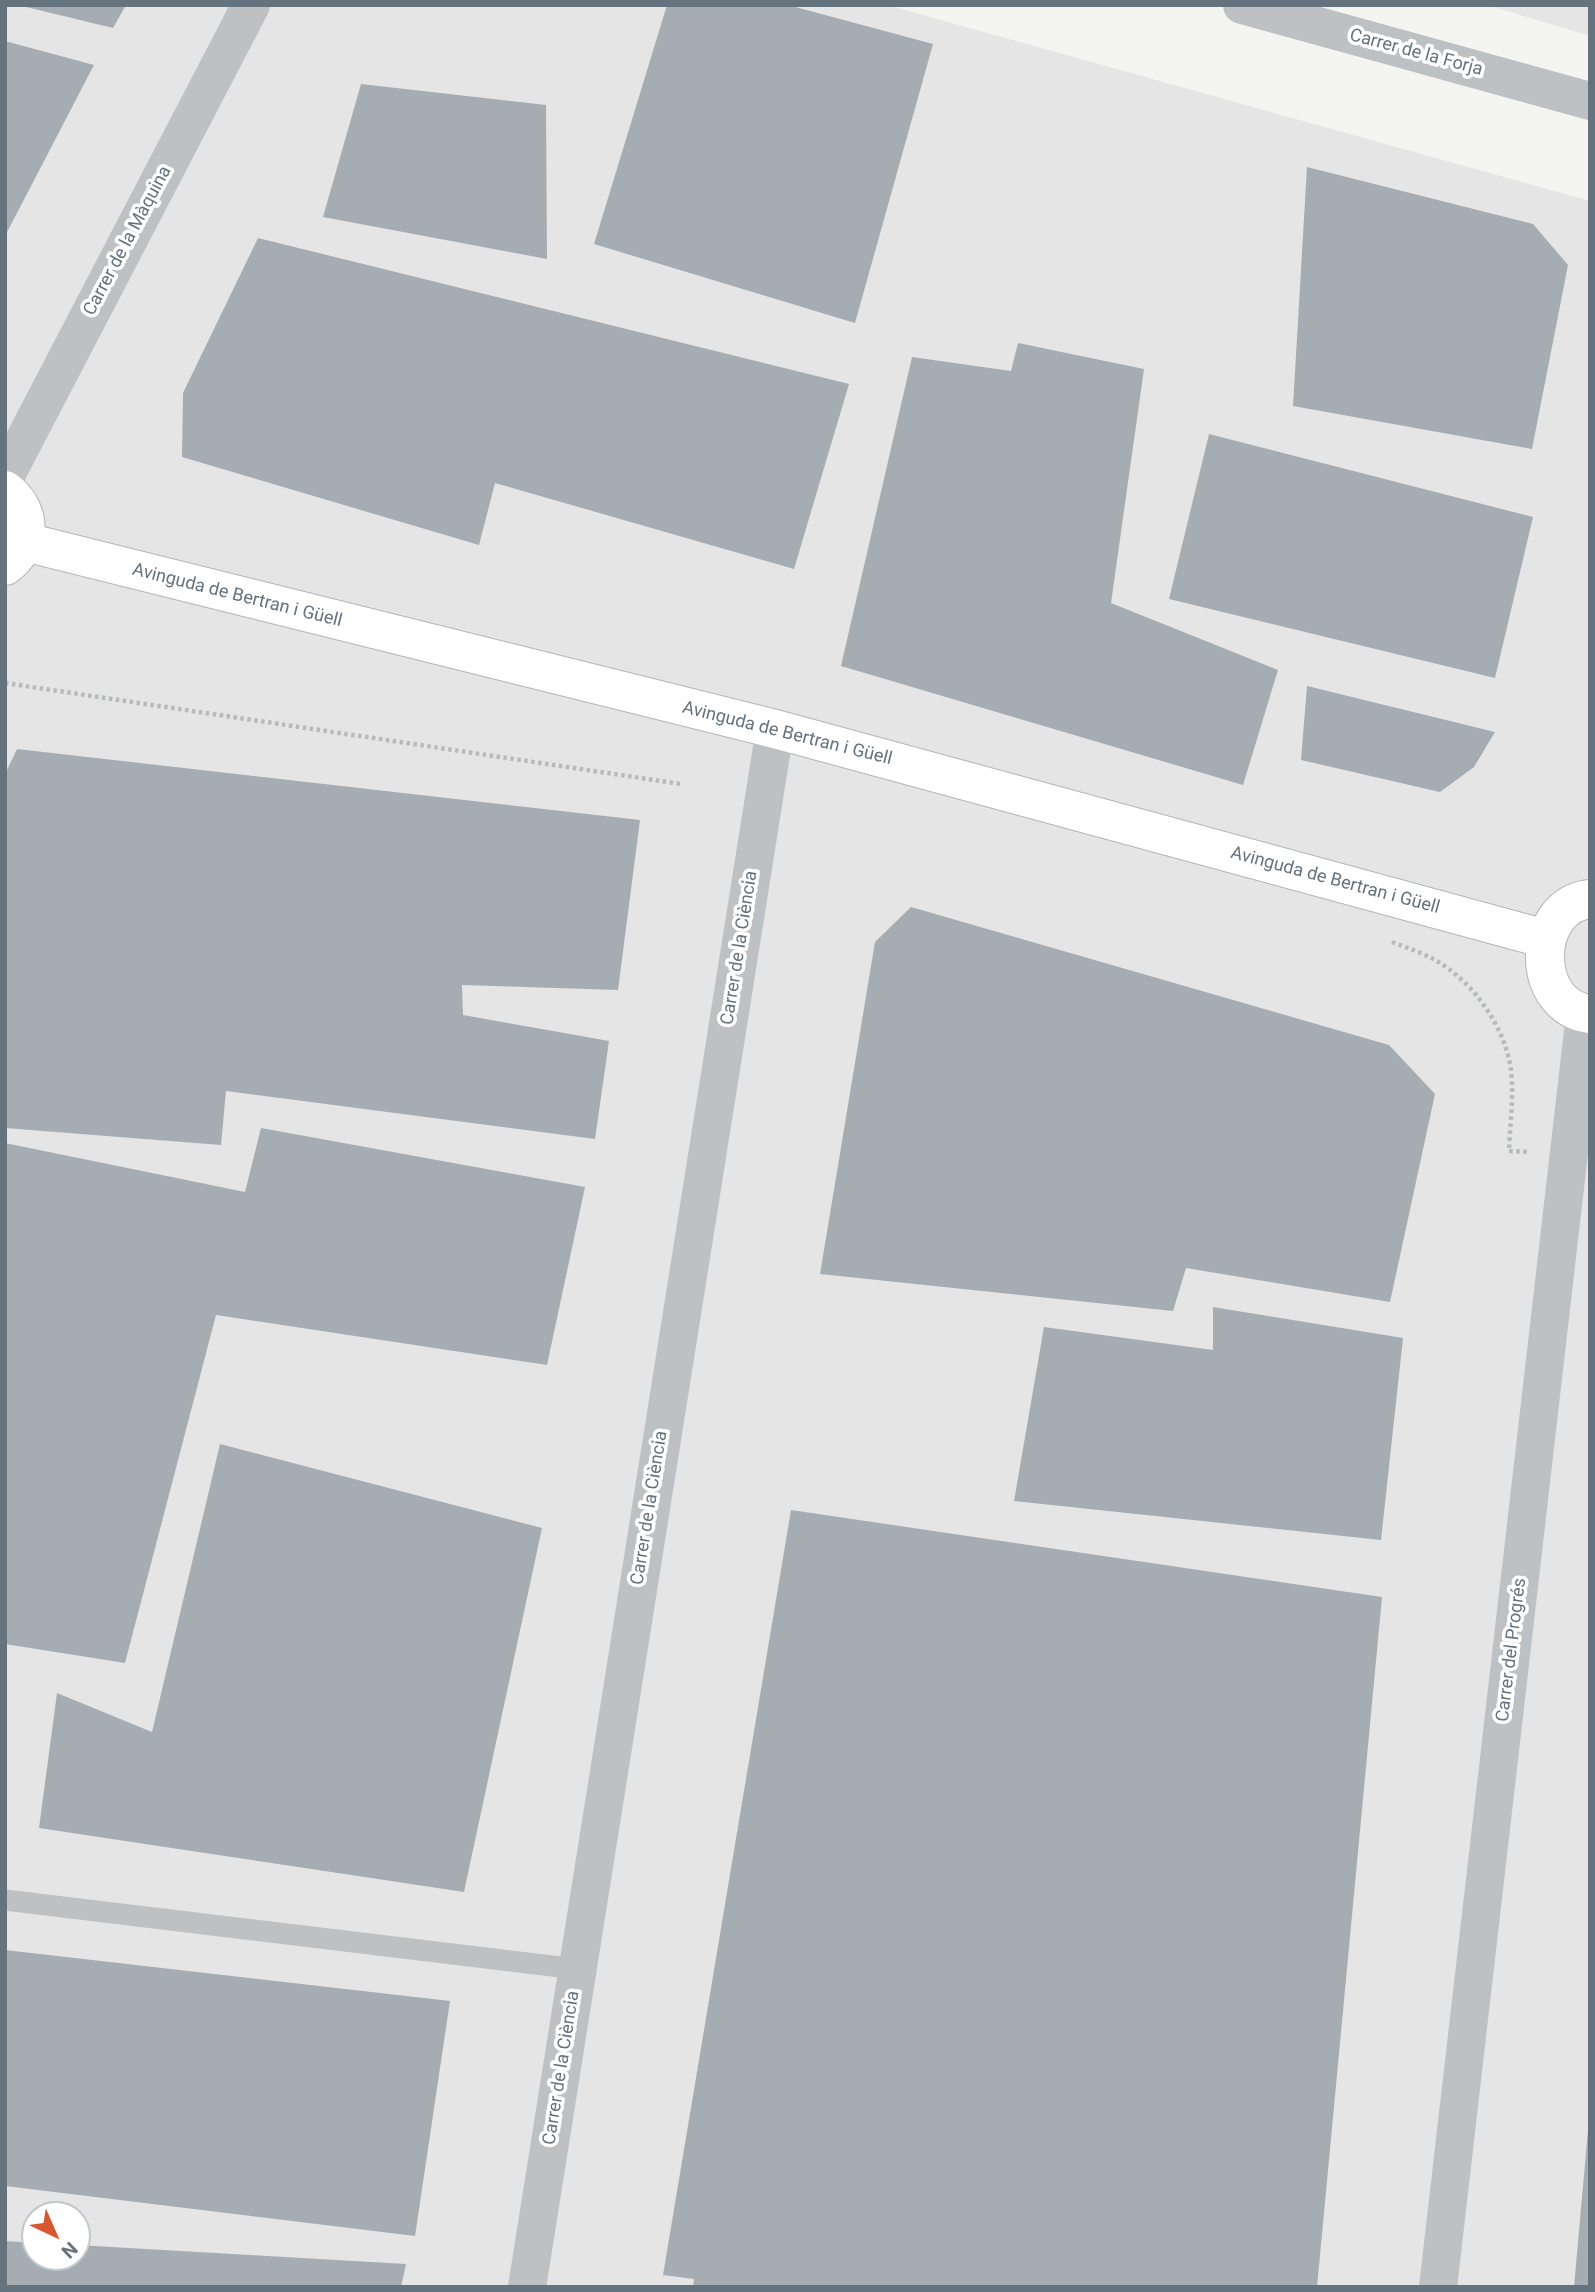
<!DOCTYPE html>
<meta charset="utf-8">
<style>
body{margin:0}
#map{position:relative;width:1595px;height:2292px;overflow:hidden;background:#f4f4f0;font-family:Roboto,sans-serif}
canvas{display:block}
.frame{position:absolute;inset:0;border:7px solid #65737f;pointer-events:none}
.north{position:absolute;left:21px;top:2201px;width:70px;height:70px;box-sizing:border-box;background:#fff;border:2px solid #c1c7cc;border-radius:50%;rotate:136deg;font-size:19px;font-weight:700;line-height:28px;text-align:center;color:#65737f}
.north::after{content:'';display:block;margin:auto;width:24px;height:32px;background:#d55830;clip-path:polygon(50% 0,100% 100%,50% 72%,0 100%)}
</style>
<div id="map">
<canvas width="1595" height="2292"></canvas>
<div class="frame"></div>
<div class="north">N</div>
</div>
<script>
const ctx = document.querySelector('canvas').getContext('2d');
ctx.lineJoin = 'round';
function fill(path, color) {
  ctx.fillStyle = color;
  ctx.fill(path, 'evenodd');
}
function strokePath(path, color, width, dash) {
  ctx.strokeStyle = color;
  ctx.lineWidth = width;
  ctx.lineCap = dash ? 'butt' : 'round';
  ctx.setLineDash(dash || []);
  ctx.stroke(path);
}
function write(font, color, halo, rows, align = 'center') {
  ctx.font = font + ' Roboto,sans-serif';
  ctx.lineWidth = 7;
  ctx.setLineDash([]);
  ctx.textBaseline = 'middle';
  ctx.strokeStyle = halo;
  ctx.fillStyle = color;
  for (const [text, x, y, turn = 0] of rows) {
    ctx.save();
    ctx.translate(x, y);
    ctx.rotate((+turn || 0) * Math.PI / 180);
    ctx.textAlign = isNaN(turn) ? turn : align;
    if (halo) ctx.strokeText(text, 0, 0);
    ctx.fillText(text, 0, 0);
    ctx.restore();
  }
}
fill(new Path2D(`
 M 5,5 L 887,5 L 1590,201 L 1590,2287 L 5,2287 ZM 35,2215 L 77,2215 L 77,2257 L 35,2257 Z
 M 1487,5 L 1590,5 L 1590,36 Z`), '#e4e5e4');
fill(new Path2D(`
 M 18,5 L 126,5 L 113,28 Z
 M 667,5 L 788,5 L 933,44 L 855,323 L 594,244 Z
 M 5,41 L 94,65 L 5,236 Z
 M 361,84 L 546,105 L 547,259 L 323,217 Z
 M 1307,167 L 1533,224 L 1568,265 L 1532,449 L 1293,406 Z
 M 258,238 L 849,384 L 794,569 L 495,483 L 479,545 L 182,457 L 183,393 Z
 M 1018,343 L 1144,369 L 1111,603 L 1278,670 L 1243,785 L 841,666 L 912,357 L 1011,371 Z
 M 1209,434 L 1533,517 L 1495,678 L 1169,599 Z
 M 1307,686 L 1495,732 L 1474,767 L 1440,792 L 1301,760 Z
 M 17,749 L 640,820 L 618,990 L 462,985 L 463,1015 L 609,1041 L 595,1139 L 226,1091 L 221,1145 L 5,1128 L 5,774 Z
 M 911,907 L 1389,1045 L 1435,1094 L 1390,1302 L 1186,1268 L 1173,1311 L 820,1274 L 875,942 Z
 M 261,1128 L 585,1187 L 547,1365 L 216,1315 L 125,1663 L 5,1644 L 5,1143 L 245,1192 Z
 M 1213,1307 L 1403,1338 L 1381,1540 L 1014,1501 L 1044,1327 L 1213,1350 Z
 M 220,1444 L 542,1528 L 464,1892 L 39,1828 L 57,1693 L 152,1732 Z
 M 791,1510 L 1382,1597 L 1317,2287 L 693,2287 L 694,2279 L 663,2275 Z
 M 5,1950 L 450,2001 L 415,2236 L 5,2186 Z
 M 1588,2130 L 1590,2130 L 1590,2287 L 1574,2287 Z
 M 5,2241 L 35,2243 L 35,2257 L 77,2257 L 77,2245 L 406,2264 L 401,2287 L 5,2287 Z`), '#a6adb2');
const secondary = new Path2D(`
 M 5,490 C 32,509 33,547 5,566
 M 25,542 L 775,729 L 1546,939
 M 1590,899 C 1531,905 1529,1007 1590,1014`);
strokePath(secondary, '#b2b6ba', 40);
strokePath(new Path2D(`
 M 5,683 L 681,784
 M 1392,942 C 1407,948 1423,953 1437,961 C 1474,983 1505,1027 1511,1070 C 1514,1096 1510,1124 1509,1151 L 1529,1152`), '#b7babc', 4.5, [3.5, 3.5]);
strokePath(new Path2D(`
 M 5,1900 L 577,1969`), '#bdc1c4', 21);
strokePath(new Path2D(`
 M 1242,5 L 1590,101
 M 5,477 L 251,5
 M 527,2287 L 775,729
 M 1438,2287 L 1585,1014`), '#bdc1c4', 38);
strokePath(secondary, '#fff', 38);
write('18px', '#65737f', '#fff', [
 ["Carrer de la Forja",1416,53,15],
 ["Carrer de la Màquina",128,241,-62],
 ["Avinguda de Bertran i Güell",237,596,14],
 ["Avinguda de Bertran i Güell",787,734,14],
 ["Avinguda de Bertran i Güell",1335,881,15],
 ["Carrer de la Ciència",740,948,-81],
 ["Carrer de la Ciència",650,1508,-81],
 ["Carrer del Progrés",1512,1650,-83],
 ["Carrer de la Ciència",562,2068,-81]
]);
</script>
